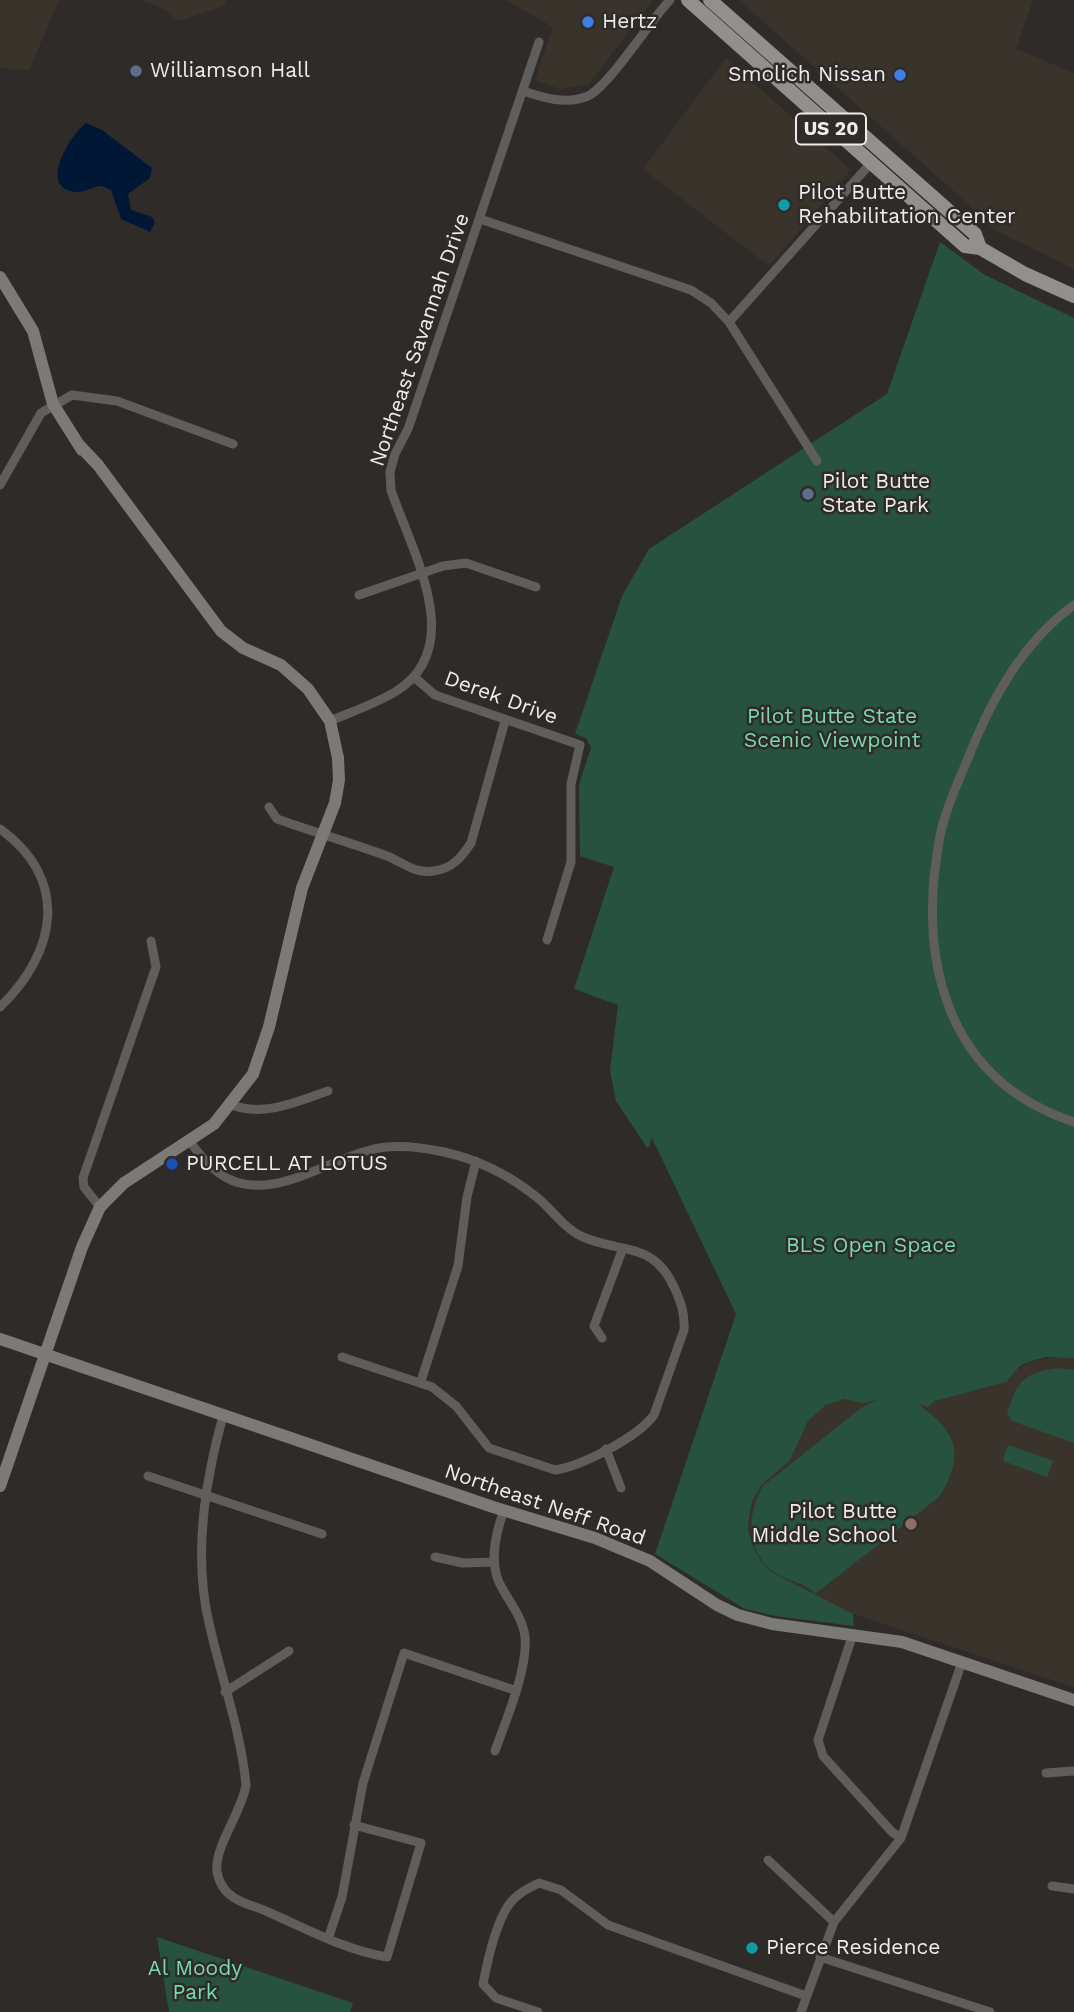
<!DOCTYPE html>
<style>
body{margin:0}
canvas{display:block;background:#2e2b28}
</style>
<canvas width="1074" height="2012"></canvas>
<script>
const ctx = document.querySelector('canvas').getContext('2d');
ctx.lineJoin = 'round';
function fill(path, color) {
  ctx.fillStyle = color;
  ctx.fill(path, 'evenodd');
}
function strokePath(path, color, width, dash) {
  ctx.strokeStyle = color;
  ctx.lineWidth = width;
  ctx.lineCap = dash ? 'butt' : 'round';
  ctx.setLineDash(dash || []);
  ctx.stroke(path);
}
function write(font, color, halo, rows, align = 'center') {
  ctx.font = font + ' "Work Sans",sans-serif';
  ctx.lineWidth = 5;
  ctx.setLineDash([]);
  ctx.textBaseline = 'middle';
  ctx.strokeStyle = halo;
  ctx.fillStyle = color;
  for (const [text, x, y, turn = 0] of rows) {
    ctx.save();
    ctx.translate(x, y);
    ctx.rotate((+turn || 0) * Math.PI / 180);
    ctx.textAlign = isNaN(turn) ? turn : align;
    if (halo) ctx.strokeText(text, 0, 0);
    ctx.fillText(text, 0, 0);
    ctx.restore();
  }
}
fill(new Path2D(`
 M 0,0 L 59,0 L 29,70 L 0,68 Z
 M 141,0 L 226,0 L 224,6 L 178,21 L 166,10 Z
 M 505,0 L 653,0 L 588,85 L 560,89 L 535,80 L 553,27 Z
 M 739,0 L 1033,0 L 1016,49 L 1074,73 L 1074,269 L 991,228 L 966,202 Z
 M 726,58 L 851,170 L 769,266 L 643,169 Z
 M 1061,1356 L 1074,1358 L 1074,1687 L 853,1614 L 773,1573 L 761,1561 L 748,1531 L 752,1501 L 762,1485 L 790,1460 L 808,1421 L 826,1405 L 844,1399 L 862,1403 L 888,1398 L 902,1398 L 929,1407 L 934,1401 L 999,1381 L 1031,1361 Z`), '#3a332b');
fill(new Path2D(`
 M 940,242 L 985,275 L 1074,318 L 1074,1358 L 1046,1357 L 1031,1361 L 1020,1366 L 1006,1382 L 934,1401 L 929,1407 L 918,1404 C 957,1432 966,1454 939,1497 L 815,1594 C 804,1581 792,1583 777,1574 C 745,1553 746,1516 763,1486 L 861,1408 L 877,1400 L 862,1403 L 844,1399 L 826,1405 L 808,1421 L 790,1460 L 762,1485 L 752,1501 L 749,1518 L 748,1531 L 754,1548 L 761,1561 L 773,1573 L 853,1614 L 854,1626 L 775,1616 L 745,1609 L 655,1554 L 736,1314 L 652,1138 L 648,1149 L 616,1101 L 610,1070 L 618,1005 L 574,989 L 614,867 L 580,856 L 579,785 L 591,747 L 586,738 L 575,734 L 622,596 L 649,549 L 887,394 Z
 M 1058,1368 L 1074,1370 L 1074,1443 L 1012,1421 L 1007,1414 C 1017,1381 1023,1373 1058,1368 Z
 M 1008,1445 L 1053,1461 L 1047,1477 L 1003,1461 Z
 M 157,1937 L 353,2003 L 350,2012 L 169,2012 Z`), '#27523f');
fill(new Path2D(`
 M 86,123 L 102,130 L 152,168 L 150,178 L 128,194 L 131,210 L 152,217 L 155,222 L 150,232 L 121,219 L 111,190 L 102,186 C 93,186 85,193 76,192 C 37,189 70,135 86,123 Z`), '#001735');
strokePath(new Path2D(`
 M 523,91 C 544,98 566,105 588,96 C 609,86 650,21 670,0
 M 480,219 L 691,290 L 711,303 L 729,322 L 817,461
 M 729,322 L 870,164
 M 0,485 L 41,413 L 72,395 L 117,401 L 233,444
 M 359,595 L 443,566 L 466,563 L 536,587
 M 1074,605 C 1023,642 992,698 969,756 C 958,782 946,808 940,836 C 917,958 944,1079 1074,1122
 M 414,677 L 435,695 L 580,745 L 571,784 L 571,862 L 547,940
 M 330,721 C 351,712 375,704 395,692 C 469,648 411,550 391,490 L 390,472 L 395,454 L 408,429 L 539,42
 M 269,807 L 277,819 C 314,832 351,843 387,856 C 402,862 415,874 433,871 C 452,869 461,858 471,843 L 505,721
 M 0,829 C 70,880 57,952 0,1007
 M 231,1105 C 265,1117 296,1102 328,1091
 M 190,1142 C 199,1153 207,1165 219,1173 C 264,1207 325,1161 370,1150 C 394,1143 421,1147 444,1152 C 480,1160 511,1176 539,1199 C 553,1211 566,1230 583,1237 C 623,1254 654,1241 675,1289 C 681,1303 685,1314 684,1330 L 654,1415 C 638,1437 582,1466 555,1470 L 489,1448 L 456,1406 L 432,1387 L 342,1357
 M 100,1207 L 84,1187 L 83,1178 L 156,967 L 151,941
 M 602,1338 L 594,1326 L 623,1248
 M 421,1381 L 458,1266 L 467,1197 L 476,1161
 M 223,1416 C 205,1482 193,1555 209,1623 C 221,1677 241,1731 246,1785 C 242,1812 214,1847 217,1871 C 219,1884 226,1894 238,1900 C 247,1905 258,1907 268,1912 C 307,1929 345,1950 387,1957 L 421,1843 L 354,1825
 M 606,1449 L 621,1488
 M 148,1476 L 322,1534
 M 435,1557 L 463,1563 L 494,1562
 M 853,1634 L 818,1740 L 823,1756 L 892,1832 L 901,1838
 M 225,1692 L 289,1651
 M 495,1751 C 506,1720 528,1669 525,1637 C 523,1619 511,1604 502,1588 C 488,1565 495,1535 504,1510
 M 1046,1773 L 1074,1771
 M 768,1860 L 834,1922
 M 1052,1886 L 1074,1889
 M 328,1939 L 342,1897 L 363,1783 L 404,1653 L 514,1690
 M 820,1957 L 990,2012
 M 538,2012 L 496,1998 L 483,1984 C 487,1963 496,1924 508,1906 C 516,1894 527,1889 539,1883 L 561,1890 L 608,1925 L 806,1996
 M 801,2012 L 834,1922 L 901,1838 L 962,1662`), '#5f5e5c', 9);
strokePath(new Path2D(`
 M 0,277 L 33,331 L 53,404 L 82,450
 M 0,1339 L 493,1507 L 595,1538 L 650,1561 L 717,1605 L 738,1615 L 772,1624 L 902,1642 L 1074,1700
 M 0,1486 L 82,1247 L 100,1207 L 124,1183 L 214,1124 L 253,1074 L 269,1027 L 302,888 L 335,803 L 339,780 L 338,758 L 330,721 L 308,689 L 281,665 L 243,648 L 221,631 L 98,465 L 79,445`), '#7b7a77', 12);
strokePath(new Path2D(`
 M 688,0 L 965,246 L 980,248 L 1025,274 L 1074,296
 M 710,0 L 975,234 L 980,248`), '#91908c', 14);
for (const [x, y, r, color] of [
 [588,22,7,"#3f7fe0"],
 [136,71,7,"#5c6f8a"],
 [900,75,7,"#3f7fe0"],
 [784,205,7,"#0f9aa8"],
 [808,494,7,"#5c6f8a"],
 [172,1164,7,"#1a4fb4"],
 [911,1524,7,"#8d6e63"],
 [752,1948,7,"#0f9aa8"]
]) {
  const dot = new Path2D();
  dot.arc(x, y, r, 0, 2 * Math.PI);
  ctx.fillStyle = color;
  ctx.fill(dot);
  strokePath(dot, '#2e2b28', 2.5);
}
for (const [x, y, w] of [
 [831,129,70]
]) {
  const box = new Path2D();
  box.roundRect(x - w / 2, y - 15.5, w, 31, 5);
  ctx.fillStyle = '#2e2b28';
  ctx.fill(box);
  strokePath(box, '#efedeb', 2);
}
write('bold 19px', '#efedeb', null, [
 ["US 20",831,129]
]);
write('21px', '#efedeb', '#2e2b28', [
 ["Hertz",602,22],
 ["Williamson Hall",150,71],
 ["Smolich Nissan",886,75,"right"],
 ["Pilot Butte",798,193],
 ["Rehabilitation Center",798,217],
 ["Pilot Butte",822,482],
 ["State Park",822,506],
 ["PURCELL AT LOTUS",186,1164],
 ["Pilot Butte",897,1512,"right"],
 ["Middle School",897,1536,"right"],
 ["Pierce Residence",766,1948]
], 'left');
write('21px', '#efedeb', '#2e2b28', [
 ["Northeast Savannah Drive",420,340,-71],
 ["Derek Drive",501,698,20],
 ["Northeast Neff Road",545,1505,19]
]);
write('21px', '#77dbad', '#2e2b28', [
 ["Pilot Butte State",832,717],
 ["Scenic Viewpoint",832,741],
 ["BLS Open Space",871,1246],
 ["Al Moody",195,1969],
 ["Park",195,1993]
]);
</script>
